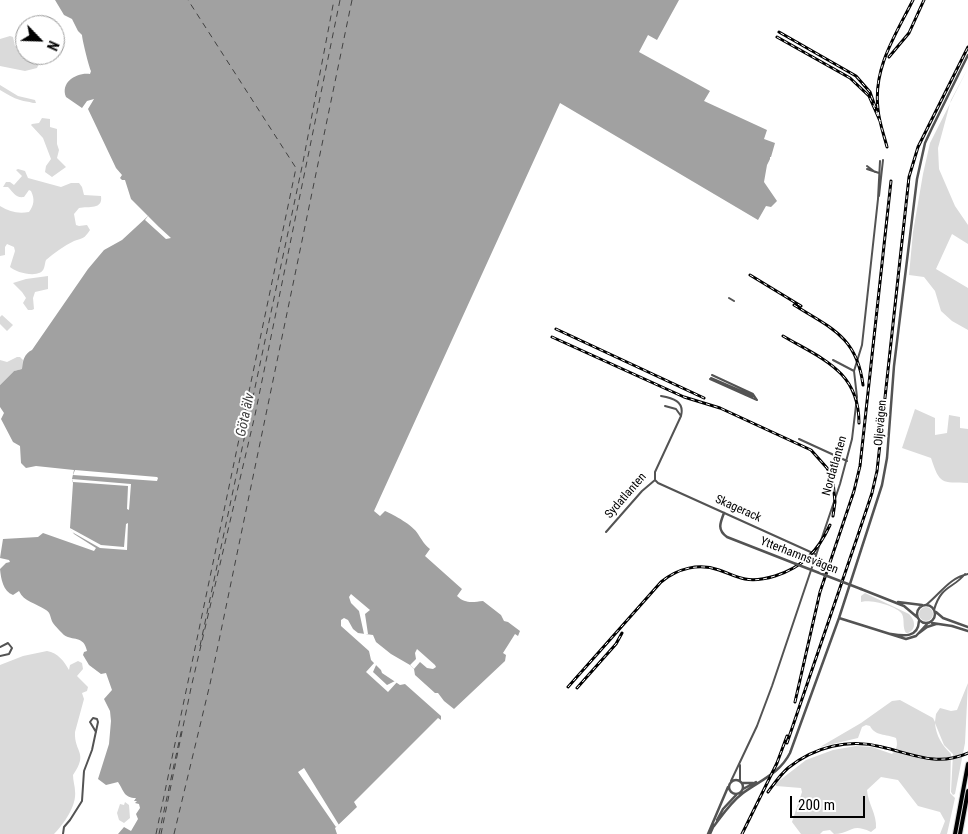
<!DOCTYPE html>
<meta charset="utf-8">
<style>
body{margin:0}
#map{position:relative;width:968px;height:834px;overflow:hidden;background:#fff;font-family:"Roboto Condensed",sans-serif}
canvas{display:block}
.north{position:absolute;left:15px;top:15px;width:50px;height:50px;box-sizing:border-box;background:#fff;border:1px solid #999;border-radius:50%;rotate:114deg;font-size:14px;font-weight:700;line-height:20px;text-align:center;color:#000}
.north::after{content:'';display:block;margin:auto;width:18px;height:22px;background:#000;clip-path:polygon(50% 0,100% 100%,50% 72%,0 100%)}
.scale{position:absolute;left:790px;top:796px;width:75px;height:22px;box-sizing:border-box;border:2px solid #000;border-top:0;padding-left:6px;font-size:15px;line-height:18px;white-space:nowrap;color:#000;-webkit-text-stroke:4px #fff;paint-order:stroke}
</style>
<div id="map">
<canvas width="968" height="834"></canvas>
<div class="north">N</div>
<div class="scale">200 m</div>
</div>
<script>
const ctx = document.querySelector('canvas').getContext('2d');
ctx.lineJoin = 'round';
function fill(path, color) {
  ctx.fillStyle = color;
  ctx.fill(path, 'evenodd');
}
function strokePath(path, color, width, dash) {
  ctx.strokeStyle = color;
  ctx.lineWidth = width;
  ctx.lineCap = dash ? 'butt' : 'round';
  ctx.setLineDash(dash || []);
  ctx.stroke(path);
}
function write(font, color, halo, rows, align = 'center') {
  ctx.font = font + ' "Roboto Condensed",sans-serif';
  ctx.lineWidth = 4;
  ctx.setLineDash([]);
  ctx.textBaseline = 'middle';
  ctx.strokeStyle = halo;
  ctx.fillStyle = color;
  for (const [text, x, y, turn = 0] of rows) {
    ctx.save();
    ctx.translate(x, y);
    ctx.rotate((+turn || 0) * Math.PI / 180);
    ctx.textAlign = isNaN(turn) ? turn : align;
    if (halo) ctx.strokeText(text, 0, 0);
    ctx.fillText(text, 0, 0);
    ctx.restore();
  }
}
fill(new Path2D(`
 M 25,35 L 25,55 L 39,55 L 40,61 L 37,68 L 25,71 L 0,66 L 0,39 L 10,36 L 13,37 L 15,46 L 20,47 L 22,46 Z
 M 968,68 L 951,100 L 938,148 L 939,169 L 955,206 L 968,225 L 968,244 L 952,234 L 936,269 L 968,288 L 968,330 L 952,321 L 941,311 L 935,291 L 924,277 L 909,275 L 913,232 L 923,174 L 930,143 Z
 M 0,85 L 18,96 L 35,100 L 36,103 L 33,103 C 28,101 25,102 20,100 C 13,98 7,94 0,90 Z
 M 42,118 L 50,119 L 50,127 L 57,129 L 57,144 L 59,150 L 57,158 L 66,167 L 52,177 L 45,172 L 46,166 L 51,159 L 43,138 L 31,125 L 32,124 L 39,123 Z
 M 18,169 L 25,171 L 28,178 L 61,187 L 71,183 L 79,183 L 82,187 L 84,195 L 101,196 C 103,210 89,206 79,208 L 74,214 L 76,225 L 79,226 L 87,225 L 90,230 C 84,239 83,238 74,241 C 64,246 54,253 46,260 C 45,262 45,265 44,268 C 41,279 16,273 10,267 L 15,251 L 14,247 L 7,244 L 5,247 L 5,255 L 0,256 L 0,206 C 10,212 18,214 29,212 C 34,205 35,199 31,191 L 29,190 L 24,197 C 15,198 14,193 8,187 L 3,187 L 6,182 L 10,182 L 14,185 L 22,176 L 16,170 Z
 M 48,276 L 48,289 L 35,292 L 33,298 L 34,309 L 32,310 L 28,310 L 23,303 L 26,298 L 22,292 L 13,283 L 26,279 Z
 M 2,315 L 13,325 L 7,331 L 0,324 L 0,317 Z
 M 17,357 L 20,357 L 23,360 L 22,369 L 14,371 L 0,385 L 0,360 L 7,362 Z
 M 915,409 L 935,418 L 935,435 L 947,433 L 949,415 L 960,417 L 960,428 L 968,429 L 968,483 C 941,482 940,485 931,458 L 902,448 Z
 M 865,593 L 909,614 C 915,620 917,629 908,633 L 906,633 C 902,627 905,620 902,614 C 897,606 870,599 861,602 L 861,596 Z
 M919 614a7 7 0 1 1 14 0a7 7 0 1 1-14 0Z
 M 47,651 C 58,653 64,661 69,670 L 70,665 L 78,661 L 82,663 L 83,669 L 77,676 L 88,687 L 87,691 L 82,693 L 84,699 L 75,732 C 74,753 89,752 73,775 C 73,781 75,786 75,791 C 77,806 63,825 54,834 L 0,834 L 0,665 L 23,656 Z
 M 968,683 L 965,743 L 955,794 L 953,795 L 951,792 L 953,754 L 944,745 L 935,723 C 936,736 942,745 951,754 L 950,793 L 955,798 L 947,834 L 940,834 L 945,821 L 940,812 L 918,806 L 898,780 L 881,777 L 867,790 C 868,804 877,814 876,828 L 871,832 C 850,822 852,834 834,834 L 830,830 L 823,831 L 820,834 L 801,834 L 792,822 L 802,792 L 801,788 L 776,786 L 775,784 L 806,760 L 833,750 L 856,746 L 872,747 L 892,754 C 897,749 898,745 896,738 C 886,734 875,736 870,726 L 866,725 L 862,727 L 858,738 L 820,747 L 861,723 L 892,701 L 900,700 L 933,718 L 935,722 L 936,714 L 940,708 L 951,711 L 957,710 Z
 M 125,802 L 129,805 L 130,818 L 124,823 L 119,820 L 117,813 L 120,804 L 124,805 Z`), '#dadada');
fill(new Path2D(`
 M 55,0 L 679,0 L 657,40 L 648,35 L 639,52 L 710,91 L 704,101 L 767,130 L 764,139 L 775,143 L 771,157 L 770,157 L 770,159 L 767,165 L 764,182 L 777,201 L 771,207 L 766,206 L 758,220 L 560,103 L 374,511 L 380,516 L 385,511 C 394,515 413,525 418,534 C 422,540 424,544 430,549 L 425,556 L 462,589 L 457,596 C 465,604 473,602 483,601 L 501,615 L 504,621 L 508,622 L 520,631 L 518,636 L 515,634 L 503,653 L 506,655 L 505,661 L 454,709 L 444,701 L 438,693 L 435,693 L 415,675 L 414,669 L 410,665 L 391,654 L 376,642 L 373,635 L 358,633 L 353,629 L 348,620 L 344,618 L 341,620 L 341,626 L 369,651 L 371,660 L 381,670 L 382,673 L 400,685 L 405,684 L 441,716 L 441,720 L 438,718 L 354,802 L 357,807 L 335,828 L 337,834 L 118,834 L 124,827 L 131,831 L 138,819 L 136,814 L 140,808 L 139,804 L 135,803 L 137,801 L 134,801 L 136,798 C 124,798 124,791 118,782 L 106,785 L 98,779 L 109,744 L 111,721 L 110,711 L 104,699 L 112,690 L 106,673 L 101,674 L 89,665 L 83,655 L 84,652 L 87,651 C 84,635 72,641 64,635 C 61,632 55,626 53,623 C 50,618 51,613 46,610 C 36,603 24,602 19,591 L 13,595 C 3,591 1,579 0,569 L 6,563 L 10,562 L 9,560 L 0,558 L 3,539 L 38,537 L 43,533 L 94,551 L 96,548 L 74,534 L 70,528 L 73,483 L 72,479 L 74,470 L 36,466 L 26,468 L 21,463 L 20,446 L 13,442 L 1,419 L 4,413 L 0,407 L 0,385 L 14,371 L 22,369 C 23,360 24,354 32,350 L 88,269 L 104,250 L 122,240 L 148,216 L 131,199 L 125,180 L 122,180 L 120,178 L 122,175 L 116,168 L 88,109 L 94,99 L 87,101 L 82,108 L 66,97 C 60,82 77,72 90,74 L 91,71 C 89,67 82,39 82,35 L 78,31 L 72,19 L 64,15 Z`), '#a1a1a1');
fill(new Path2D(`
 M 148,216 L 159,227 L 171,238 L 166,239 L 145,220 Z
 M 75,470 L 157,477 L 158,478 L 157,481 L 73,475 Z
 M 72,479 L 131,484 L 129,510 L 127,509 L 128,486 L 73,482 Z
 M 128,523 L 127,550 L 100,548 L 72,532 L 70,528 L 101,545 L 124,547 L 126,524 Z
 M 351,594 L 370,610 L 365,614 L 368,634 L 364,634 L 359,611 L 351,603 L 349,597 Z
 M 417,649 L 435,665 L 436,667 L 433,669 L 427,668 L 420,662 L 414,669 L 410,665 L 416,659 L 415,653 Z
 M 375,662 L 377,663 L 373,672 L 387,685 L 397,680 L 398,681 L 388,692 L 366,672 Z
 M 304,768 L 339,825 L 336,827 L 298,772 Z`), '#fff');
strokePath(new Path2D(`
 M 200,646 L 303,162 L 334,0
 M 156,834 L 296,168 L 188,0
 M 159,834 L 182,728
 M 161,834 L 191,688 L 255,415 L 340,0
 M 174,834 L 210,684 L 352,0`), '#424242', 1, [6, 5]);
const primary = new Path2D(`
 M 955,834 L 968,764
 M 960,834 L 968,791`);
strokePath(primary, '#dbdbdb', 6);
strokePath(new Path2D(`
 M 867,166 L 875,172
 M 867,169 L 879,173
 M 879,196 L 883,160
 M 729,298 L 734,301
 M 833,360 L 854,371
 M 712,375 L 753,394 L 757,400
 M 711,378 L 753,396
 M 710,379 L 757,400
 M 661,396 C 672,398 685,401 681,416 L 676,409 L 665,406
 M 799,439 L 847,461
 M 655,480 L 658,483 L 815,554
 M 606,532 L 642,491 L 655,480 L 655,472 L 681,416
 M 926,605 C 941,593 949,578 968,574
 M 934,610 C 941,585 953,589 965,574
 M 0,647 L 8,643 L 12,648 L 9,654 L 0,656
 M 731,781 L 757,726 L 772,686 L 840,484 L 852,439 L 857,397 L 854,371 L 862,345 L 878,199 L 880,161
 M 740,781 L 740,765
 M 63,834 L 64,827 L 70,820 L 82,801 L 84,771 L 92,750 L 98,722 L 97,719 L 93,718 L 90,722 L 96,732`), '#535353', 2);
strokePath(new Path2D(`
 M 724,513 C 720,523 717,530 727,537 L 796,564
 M 861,589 L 904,606 L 917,617
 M 898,602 L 922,605
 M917 614a9 9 0 1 1 18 0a9 9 0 1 1-18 0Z
 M 936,612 L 943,618 L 968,627
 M 839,618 L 906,639 L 916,636 L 928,623
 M 932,623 L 952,626 L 968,631
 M 919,633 L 927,627 L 936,624
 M 891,634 C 904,636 918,638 919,621
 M729 787a7 7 0 1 1 14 0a7 7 0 1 1-14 0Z
 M 742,783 L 753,783
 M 743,789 L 756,782
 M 717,820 L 723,809 L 737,794
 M 714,826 C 723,814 731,802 743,793 C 761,780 780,773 790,753 L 839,618 L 882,485 L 887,458 L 894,366 L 917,179 L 925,143 L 932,128 L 968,55
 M 708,834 L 728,787
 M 710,834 L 714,825`), '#535353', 2.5);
strokePath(primary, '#000', 4);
const rail = new Path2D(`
 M 777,37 L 850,78 L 869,96 L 880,121 L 870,92 L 856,76 L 779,32
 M 889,57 L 909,33 L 924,0
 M 887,147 C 884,135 879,122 878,109 C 873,68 895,36 913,0
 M 750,275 L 801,306
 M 794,305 C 831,328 857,337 863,385
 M 556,329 L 704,398
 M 783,336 C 822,359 859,371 859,423
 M 552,337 L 684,397 L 720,408 L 811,450 L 827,468 L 833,482 L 835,502 L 833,516
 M 568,687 L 661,582 C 678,568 699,563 719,570 C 728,573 736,577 745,579 C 755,581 765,579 775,576 C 803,567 818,551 830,525
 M 577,688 L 616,644 L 622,633
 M 795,702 L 820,592 L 854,491 L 860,466 L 891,181
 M 787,743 L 858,535 L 872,493 L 877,471 L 909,177 L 918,147 L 968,47
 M 768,792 C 774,784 780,775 788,768 C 814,747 849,738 882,747 C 913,754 936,767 968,753
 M 742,834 L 777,763 L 787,736`);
strokePath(rail, '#000', 3);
strokePath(rail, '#fff', 1, [4]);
strokePath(new Path2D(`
 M 796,564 L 861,589`), '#535353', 2.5);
write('12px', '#000', '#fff', [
 ["Oljevägen",881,423,-85],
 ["Nordatlanten",835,466,-74],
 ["Sydatlanten",626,496,-49],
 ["Skagerack",738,509,24],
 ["Ytterhamnsvägen",799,556,21]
]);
write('italic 14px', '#424242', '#fff', [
 ["Göta älv",246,415,-78]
]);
</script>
